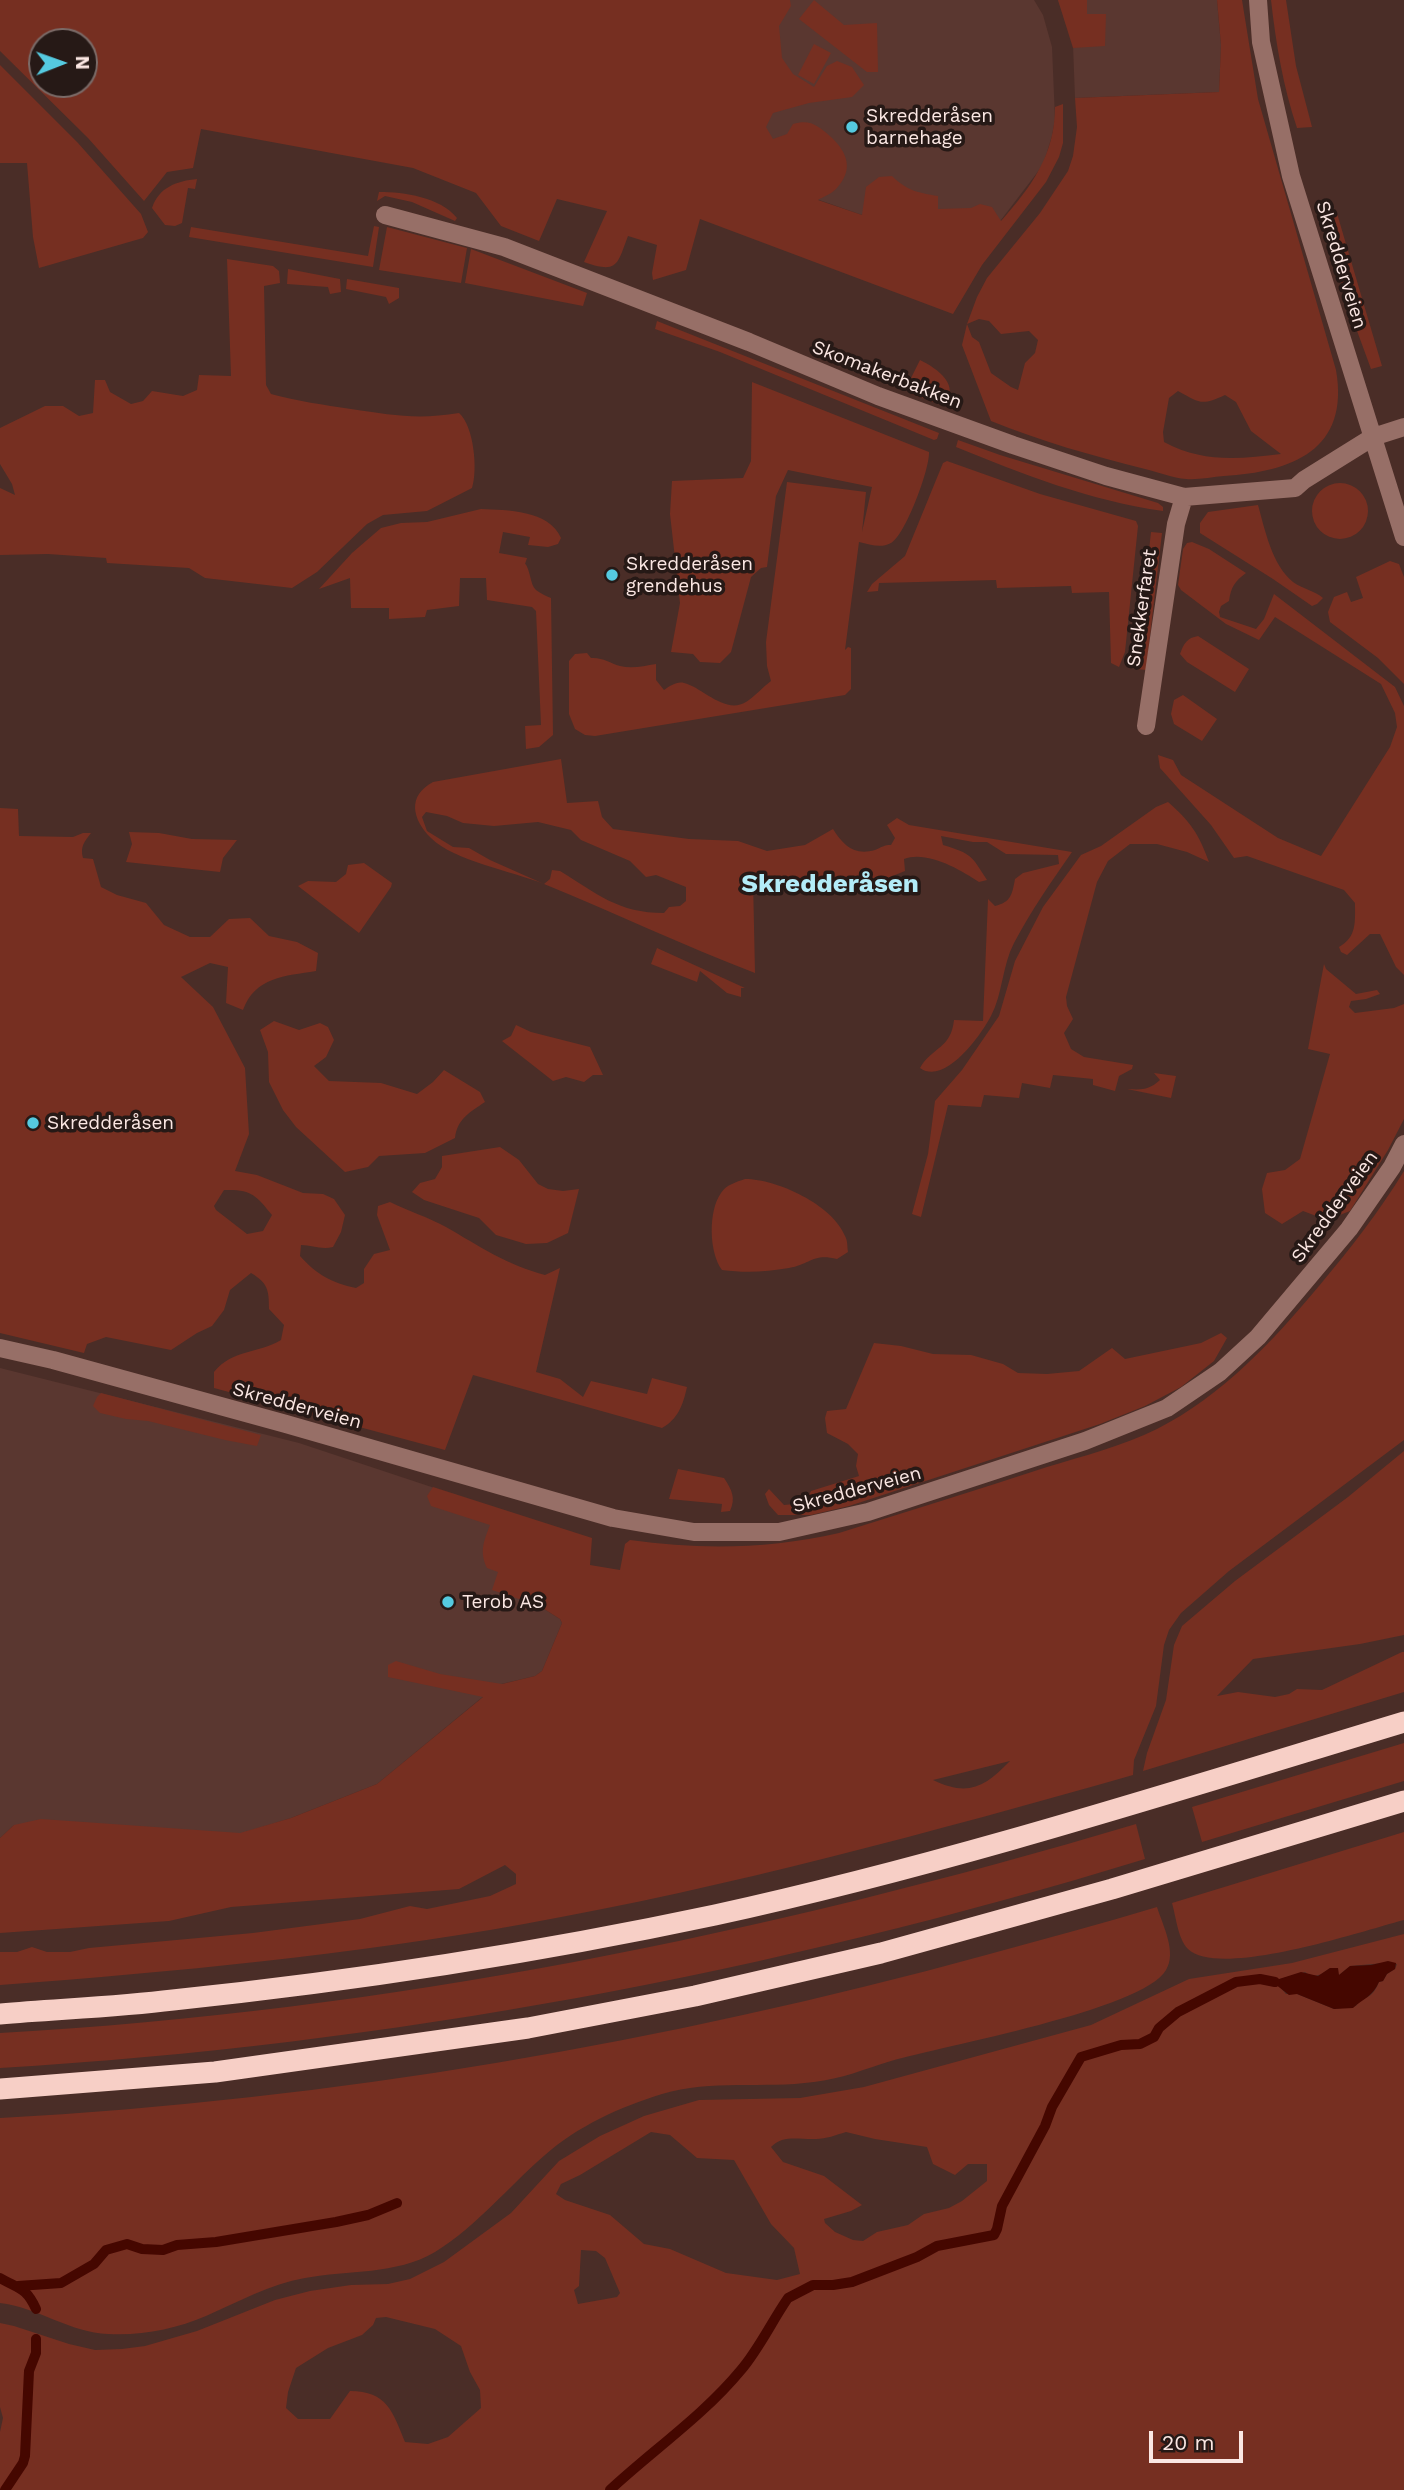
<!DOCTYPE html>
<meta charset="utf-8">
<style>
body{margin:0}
#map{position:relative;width:1404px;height:2490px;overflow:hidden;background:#4a2d27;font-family:"Work Sans",sans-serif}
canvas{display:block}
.north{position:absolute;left:28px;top:28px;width:70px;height:70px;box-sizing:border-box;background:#261916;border:2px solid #7b6b68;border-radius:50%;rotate:89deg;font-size:19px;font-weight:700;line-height:28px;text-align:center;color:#fbe7e3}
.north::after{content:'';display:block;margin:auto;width:24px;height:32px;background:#55cae0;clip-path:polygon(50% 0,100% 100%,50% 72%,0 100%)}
.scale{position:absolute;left:1149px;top:2431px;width:94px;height:32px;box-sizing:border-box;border:4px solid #fbe7e3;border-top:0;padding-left:9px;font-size:21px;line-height:24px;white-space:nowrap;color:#fbe7e3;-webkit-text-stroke:5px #261916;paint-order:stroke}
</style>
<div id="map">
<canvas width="1404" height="2490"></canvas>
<div class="north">N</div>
<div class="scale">20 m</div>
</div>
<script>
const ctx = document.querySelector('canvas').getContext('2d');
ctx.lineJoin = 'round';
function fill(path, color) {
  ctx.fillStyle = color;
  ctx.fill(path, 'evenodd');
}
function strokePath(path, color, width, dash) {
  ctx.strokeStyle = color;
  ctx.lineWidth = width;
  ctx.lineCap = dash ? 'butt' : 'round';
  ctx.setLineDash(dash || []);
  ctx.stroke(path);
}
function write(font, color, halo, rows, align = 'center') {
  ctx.font = font + ' "Work Sans",sans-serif';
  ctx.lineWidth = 7;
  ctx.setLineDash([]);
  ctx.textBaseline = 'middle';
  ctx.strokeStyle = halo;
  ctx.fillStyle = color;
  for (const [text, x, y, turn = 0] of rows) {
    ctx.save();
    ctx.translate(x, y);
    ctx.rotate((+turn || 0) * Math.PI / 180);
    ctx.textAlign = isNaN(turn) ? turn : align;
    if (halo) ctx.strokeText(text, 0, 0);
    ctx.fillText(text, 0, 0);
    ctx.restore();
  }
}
fill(new Path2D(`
 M 545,0 L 1034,0 L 1043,15 L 1052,47 L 1055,119 L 1052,136 L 1043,165 L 994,229 L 862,215 L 805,195 Z
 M 1058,0 L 1217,0 L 1221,45 L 1219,92 L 1075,98 L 1073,45 Z
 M 0,1368 L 299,1443 L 561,1530 L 541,1607 L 560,1619 L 562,1623 L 542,1671 L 535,1676 L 497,1685 L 377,1784 L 291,1818 L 240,1834 L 14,1825 L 0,1838 Z`), '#5a3730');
fill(new Path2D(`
 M 0,0 L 790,0 L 791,6 L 779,26 L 782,58 L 793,74 L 814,87 L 827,66 L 837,61 L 852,67 L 864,85 L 852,97 L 809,103 L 773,113 L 766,127 L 773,139 L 787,134 L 793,124 C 811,119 818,126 831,137 C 848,153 854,170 836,189 C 831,194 823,197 818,200 L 862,215 L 866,187 L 879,177 L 892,176 C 906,190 918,193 938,196 L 938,209 L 971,208 L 980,204 L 992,207 L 1001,221 C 1031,187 1055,155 1055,107 L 1063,104 L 1063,143 L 1059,157 L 1046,182 L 982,265 L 953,314 L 700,219 L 686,270 L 653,280 L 652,273 L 657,245 L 628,236 C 617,265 618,274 584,262 L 607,211 L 557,199 L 539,241 L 501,226 L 476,193 L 413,168 L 201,129 L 193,168 L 167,172 L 144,201 L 88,138 L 0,51 ZM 42,42 L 84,42 L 84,84 L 42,84 Z
 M 814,0 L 844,25 L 877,23 L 878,72 L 867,72 L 799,19 Z
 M 1058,0 L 1087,0 L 1087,14 L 1106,14 L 1105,46 L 1073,48 Z
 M 1217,0 L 1242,0 L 1258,99 L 1336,370 C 1350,450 1292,472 1224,476 C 1212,477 1198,480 1186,479 C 1173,478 1158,472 1145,469 C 1093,456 1040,441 991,421 L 962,345 L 967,324 L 977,297 L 987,278 L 1040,213 L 1068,171 L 1073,156 L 1077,127 L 1075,98 L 1219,92 L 1221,45 ZM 979,319 L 989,321 L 1001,334 L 1029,331 L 1038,340 L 1035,353 L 1025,363 L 1018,390 L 1011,387 L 991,373 L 979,342 L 972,337 L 967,324 ZM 1178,391 C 1200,403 1201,406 1225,395 L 1236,402 L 1251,431 L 1281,454 C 1239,459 1203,463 1164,442 L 1163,432 L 1169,398 Z
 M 1271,0 L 1286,0 L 1296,66 L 1312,127 L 1297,128 C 1283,86 1276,44 1271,0 Z
 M 814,44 L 831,53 L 814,84 L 798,75 Z
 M 0,65 L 78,143 L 141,214 L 148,232 L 143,238 L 39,268 L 33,237 L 27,163 L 0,163 Z
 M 197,179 L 195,189 L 188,188 L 182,223 L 175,226 L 165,225 L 152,208 C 159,187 177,181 197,179 Z
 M 379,192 C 404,192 440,197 457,218 L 455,221 L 412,202 L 385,196 L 377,201 Z
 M 1336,210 L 1382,366 L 1371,369 L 1349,309 L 1324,220 Z
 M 374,226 L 379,227 L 373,267 L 189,237 L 191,227 L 368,256 Z
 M 387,227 L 467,248 L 461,283 L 379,270 Z
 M 471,249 L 587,293 L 583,306 L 465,283 Z
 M 227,259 L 273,266 L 279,271 L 280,283 L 264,286 L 266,385 L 271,394 C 297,401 324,405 351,409 C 392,415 417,420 459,413 C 474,426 478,470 472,488 L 427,511 L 383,515 L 367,524 L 317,572 L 292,588 L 205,578 L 189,568 L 107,563 L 106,558 L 48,554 L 0,555 L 0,488 L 15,495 L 12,484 L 0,464 L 0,428 L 45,406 L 63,406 L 79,416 L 93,413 L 95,380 L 105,380 L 110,392 L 131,404 L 143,401 L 152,391 L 183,396 L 197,390 L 199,375 L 231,376 Z
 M 288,269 L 340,279 L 341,292 L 330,294 L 328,287 L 287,284 Z
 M 347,279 L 399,288 L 399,298 L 389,304 L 386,297 L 346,289 Z
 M 657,321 L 939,433 L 937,439 L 934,440 L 720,352 L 655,329 Z
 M 920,360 C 937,368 963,387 942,405 L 911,394 L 915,388 L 910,380 Z
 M 752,382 L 929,452 C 930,469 905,536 891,543 C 880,549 870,544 859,542 L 845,650 L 848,647 L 851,648 L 851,689 L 845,695 L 595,736 L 585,735 L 575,729 L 569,714 L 569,661 L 575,654 L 587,653 L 591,658 C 602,657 610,663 620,666 C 632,669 644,666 656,664 L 656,680 L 664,690 C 670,686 677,681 684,683 C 702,687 725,715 746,702 C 754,697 763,687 771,681 L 767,666 L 766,642 L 787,482 L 866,492 L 862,532 L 872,487 L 788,470 L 776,496 L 767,567 L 761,568 L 751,577 L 731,652 L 720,663 L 700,662 L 693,654 L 671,652 L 680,603 L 670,514 L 672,481 L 743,478 L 751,461 Z
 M 958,440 L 1000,455 L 1158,503 L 1163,507 L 1163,511 C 1091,501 1022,474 956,447 Z
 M 947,461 L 1040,494 L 1136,521 L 1138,526 L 1125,652 L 1119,667 L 1111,663 L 1109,592 L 1072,593 L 1071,586 L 997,588 L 996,580 L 879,583 L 878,591 L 867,592 L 872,584 L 905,556 L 943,463 Z
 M1312 511a28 28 0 1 1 56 0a28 28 0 1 1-56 0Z
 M 1258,505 C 1265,530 1272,565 1293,582 C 1303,589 1315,591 1323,598 L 1317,604 L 1312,606 L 1273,579 L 1200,533 L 1200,523 L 1208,512 Z
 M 481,509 C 507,510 549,510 561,538 L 558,544 L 548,547 L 528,545 L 530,537 L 503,532 L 499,553 L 527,558 C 524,568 525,560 528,569 C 534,588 530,589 551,598 L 553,735 L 539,747 L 526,749 L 525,726 L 541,725 L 536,611 L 532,607 L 487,600 L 486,578 L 460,578 L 459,606 L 427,610 L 425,617 L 389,619 L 389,608 L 351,608 L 350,578 L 319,589 L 352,553 L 381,528 L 401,523 L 427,522 Z
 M 1151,532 L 1162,533 L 1146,670 L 1136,669 Z
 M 1192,542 L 1209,549 L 1246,573 C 1235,581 1231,587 1229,601 L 1221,606 L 1219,612 L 1220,617 L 1256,629 L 1264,619 L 1274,594 L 1395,687 L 1404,706 L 1404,975 L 1396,967 L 1380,934 L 1370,934 L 1347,955 L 1341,952 L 1339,947 C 1357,937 1355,922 1355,903 L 1344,890 L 1247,856 L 1234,858 L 1211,825 L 1160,768 L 1158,755 L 1173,760 L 1181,775 L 1278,838 L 1321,856 L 1390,747 L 1397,727 L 1395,713 L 1381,684 L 1275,617 L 1259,640 L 1226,624 L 1181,590 L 1178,585 L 1183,549 L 1187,543 Z
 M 1390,561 L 1399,564 L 1404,577 L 1404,684 L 1378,658 L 1330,622 L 1328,612 L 1334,597 L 1347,592 L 1351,602 L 1363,598 L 1356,577 Z
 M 1198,636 L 1249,669 L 1235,692 L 1187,662 L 1180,654 C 1184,643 1187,638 1198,636 Z
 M 1183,695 L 1217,719 L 1202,741 L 1174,724 L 1171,714 L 1174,700 Z
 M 561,759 L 567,803 L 598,801 L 602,817 L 613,829 L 689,839 L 738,841 L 767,851 L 805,845 L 833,829 C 843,845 854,856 875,850 C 882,847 884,845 891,845 L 895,838 L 887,825 L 897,818 L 909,825 L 1072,852 C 1051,882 1031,911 1014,943 C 1002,966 1003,993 991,1016 C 981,1035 945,1086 920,1068 C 932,1047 951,1049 954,1020 L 983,1021 L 988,899 L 995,906 C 1011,902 1012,895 1015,879 L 1023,873 L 1059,864 L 1058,855 L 1006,854 L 987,842 L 973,842 L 941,836 L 943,845 C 972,854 971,855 987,880 L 979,882 C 960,869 926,850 904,859 L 905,871 L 880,881 L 832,882 L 826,879 L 753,879 L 755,973 C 684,946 615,913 544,884 C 512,871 454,861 431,838 C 412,819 407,796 433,782 ZM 426,812 L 447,816 L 463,823 L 494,826 L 538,822 L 571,830 L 581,840 L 630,861 L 646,877 L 656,875 L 686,887 L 686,901 L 680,906 L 669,907 L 664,913 C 618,913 598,894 560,871 L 552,870 L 550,879 L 544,884 L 490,860 L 469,848 L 453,847 L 427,831 L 422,817 Z
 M 1168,802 C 1190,821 1199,834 1209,862 L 1187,852 L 1157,844 L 1130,844 L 1108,861 L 1097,882 L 1066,997 L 1067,1006 L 1073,1019 L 1064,1033 L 1071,1049 L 1084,1057 L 1133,1065 L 1132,1069 L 1119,1076 L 1115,1091 L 1093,1085 L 1093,1079 L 1053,1075 L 1050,1088 L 1022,1083 L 1019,1098 L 984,1095 L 981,1107 L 948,1105 L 921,1217 L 912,1214 L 928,1154 L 935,1101 L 962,1070 L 999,1016 L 1015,961 L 1043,907 L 1081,855 L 1101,846 L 1156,807 Z
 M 0,808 L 18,809 L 19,836 L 73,837 L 83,833 L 91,833 C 84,842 80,847 83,858 L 93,859 L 101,887 L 117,895 L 146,903 L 164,925 L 190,937 L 210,937 L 229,919 L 250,918 L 269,936 L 297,942 L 318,953 L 316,971 C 285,976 255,977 243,1010 L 226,1003 L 228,967 L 210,963 L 181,977 L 213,1007 L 245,1068 L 249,1134 L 235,1171 L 257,1175 L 303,1193 L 323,1194 L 334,1199 L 345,1215 L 341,1232 L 333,1247 C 321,1250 312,1245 301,1245 L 300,1256 C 316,1274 332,1283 356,1288 L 364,1283 L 364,1269 L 374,1254 L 390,1250 L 377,1215 L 378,1206 L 390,1202 C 408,1211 428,1217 446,1227 C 479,1246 507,1265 545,1275 L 560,1268 L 536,1372 L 560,1379 L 583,1397 L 591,1381 L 647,1394 L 652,1378 L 687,1387 C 683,1405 678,1419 662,1428 L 473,1375 L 445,1450 L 214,1388 L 214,1372 C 233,1349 257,1354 281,1340 L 284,1325 L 269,1309 C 269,1290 268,1283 251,1273 L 230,1290 L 224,1310 L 212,1326 L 197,1333 L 171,1350 L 106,1337 L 87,1344 L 84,1353 L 0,1333 ZM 224,1190 C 251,1189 256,1195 272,1215 L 263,1231 L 247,1234 L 216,1210 L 214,1206 Z
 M 129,832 L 159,833 L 192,839 L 237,840 L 223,858 L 220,872 L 126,862 L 132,844 Z
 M 364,863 L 392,883 L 391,887 L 359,933 L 298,886 L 308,881 L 336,882 L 346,874 L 348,865 Z
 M 657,948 L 745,988 L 741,988 L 741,997 L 727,993 L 700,971 L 697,982 L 651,964 Z
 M 1324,964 L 1326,969 L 1356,994 L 1377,990 L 1380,994 L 1366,999 L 1351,1001 L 1349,1007 L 1355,1013 L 1394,1008 L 1404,1004 L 1404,1119 L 1388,1150 L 1350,1211 L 1327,1220 L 1303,1211 L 1282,1224 L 1265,1213 L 1262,1189 L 1267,1173 L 1285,1170 L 1300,1159 L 1330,1054 L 1308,1049 Z
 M 274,1021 L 299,1030 L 320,1023 L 328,1027 L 334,1040 L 326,1057 L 314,1066 L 329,1081 L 381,1083 L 417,1094 L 433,1082 L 444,1070 L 480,1092 L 485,1102 C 470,1112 457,1119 455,1138 L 425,1153 L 379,1156 L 368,1167 L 345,1172 L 296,1127 L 283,1110 L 269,1082 L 268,1052 L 260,1030 Z
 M 516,1025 L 531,1032 L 590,1047 L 603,1075 L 593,1075 L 584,1082 L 566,1077 L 553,1081 L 502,1041 L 511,1036 Z
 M 1154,1073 L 1176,1076 L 1171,1098 L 1127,1089 C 1142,1090 1149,1090 1160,1080 Z
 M 500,1147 L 519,1160 L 538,1184 L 548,1189 L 563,1191 L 579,1189 L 568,1233 L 547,1243 L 526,1244 L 496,1235 L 479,1218 L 424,1200 L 412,1192 L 420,1183 L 435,1179 L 442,1167 L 442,1156 Z
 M 1404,1171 L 1404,1440 L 1229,1571 L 1181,1613 L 1169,1630 L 1164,1645 L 1156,1706 L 1134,1760 L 1133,1775 C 932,1832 730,1887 524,1924 C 351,1955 175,1972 0,1985 L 0,1952 L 17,1952 L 32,1947 L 47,1952 L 70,1952 L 89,1948 L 253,1933 L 360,1919 L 410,1906 L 427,1909 L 490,1896 L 516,1884 L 516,1874 L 505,1865 L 459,1889 L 231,1907 L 169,1921 L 0,1933 L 0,1838 L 14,1825 L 41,1819 L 240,1833 L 291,1818 L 377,1784 L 483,1697 L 388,1677 L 388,1665 L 396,1661 L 440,1674 L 502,1684 L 535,1676 L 542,1671 L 562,1623 L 560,1619 L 541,1607 L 543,1599 L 531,1603 L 492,1590 L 498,1572 L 487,1568 C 479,1551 484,1541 490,1525 L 431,1506 L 427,1496 L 433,1487 L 592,1538 L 590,1565 L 620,1570 L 625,1544 L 630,1540 C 701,1550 769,1549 839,1533 C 908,1511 977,1490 1047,1467 C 1083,1456 1123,1446 1157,1429 C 1222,1396 1273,1341 1319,1286 C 1350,1249 1379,1212 1404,1171 ZM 1010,1761 C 985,1787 968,1797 933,1780 Z
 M 745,1179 C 777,1179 833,1205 845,1236 C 848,1241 847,1247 848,1252 L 837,1259 C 813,1253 811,1264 789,1268 C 766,1272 745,1273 722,1270 C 709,1253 708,1211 721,1193 C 726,1185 736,1182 745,1179 Z
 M 1221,1333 L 1227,1338 L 1214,1361 L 1181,1387 L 1145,1406 L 1100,1424 L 849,1506 L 811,1515 L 778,1515 L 769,1505 L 765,1494 L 769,1489 L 784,1505 L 805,1503 L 811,1491 L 859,1476 L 856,1466 L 858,1454 L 848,1444 L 827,1433 L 825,1418 L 827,1411 L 846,1409 L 874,1343 L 901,1346 L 933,1354 L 971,1355 L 1003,1364 L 1018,1373 L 1047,1374 L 1079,1371 L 1112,1348 L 1125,1359 L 1201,1343 Z
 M 101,1393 L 261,1435 L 257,1446 L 225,1440 L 148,1421 L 126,1419 L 100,1413 L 93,1406 L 97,1397 Z
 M 1404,1451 L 1404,1635 L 1360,1644 L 1253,1659 L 1217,1696 L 1238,1692 L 1275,1697 L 1289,1694 L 1297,1689 L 1322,1690 L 1402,1652 L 1404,1652 L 1404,1692 L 1143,1771 L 1147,1753 L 1166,1700 L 1174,1645 L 1182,1626 L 1235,1581 L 1348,1497 Z
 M 678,1469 L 724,1478 C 732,1490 736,1498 730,1511 L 721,1512 L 722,1504 L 669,1499 Z
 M 1404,1743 L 1404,1781 L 1202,1842 L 1192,1807 Z
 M 1136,1824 L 1145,1859 C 773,1973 388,2045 0,2068 L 0,2033 C 389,2011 763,1935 1136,1824 Z
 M 1404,1832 L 1404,1920 C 1362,1931 1220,1979 1188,1949 C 1178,1939 1176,1917 1172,1903 Z
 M 1157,1907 C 1163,1926 1177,1952 1166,1970 C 1143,2010 942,2046 891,2061 C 865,2069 841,2079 814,2082 C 763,2089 712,2079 662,2094 C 620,2107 578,2126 545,2155 C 508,2187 477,2226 435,2252 C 396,2275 348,2270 305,2278 C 270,2284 238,2302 206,2316 C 176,2329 141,2336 108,2334 C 71,2333 37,2307 0,2303 L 0,2118 C 333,2100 664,2043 986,1955 C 1043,1939 1101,1924 1157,1907 Z
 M 1404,1934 L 1404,2490 L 0,2490 L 0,2432 L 3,2418 L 0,2407 L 0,2323 L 14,2326 L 69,2344 L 95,2350 L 122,2349 L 145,2346 L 197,2331 L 275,2300 L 310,2291 L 351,2285 L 388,2284 L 410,2279 L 444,2262 L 511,2213 L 559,2161 L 600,2136 L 644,2116 L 699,2100 L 800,2098 L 864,2087 L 1091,2025 L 1189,1979 L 1292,1963 ZM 1384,1963 L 1397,1964 L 1395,1969 L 1387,1974 L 1383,1981 L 1379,1982 C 1371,2002 1364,1994 1356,2006 L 1334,2009 L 1297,1994 L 1286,1994 L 1280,1987 L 1280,1979 L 1305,1972 C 1315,1979 1321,1975 1330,1968 L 1339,1975 L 1350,1966 ZM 651,2132 L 670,2135 L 697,2158 L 734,2160 L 771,2224 L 794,2248 L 800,2274 L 777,2280 L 726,2273 L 670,2249 L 644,2244 L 610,2215 L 565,2200 L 556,2194 L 561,2184 L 580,2175 ZM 846,2132 L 875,2139 L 927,2147 L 933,2164 L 955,2175 L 968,2164 L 987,2164 L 987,2181 L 962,2201 L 949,2208 L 924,2214 L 908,2225 L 877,2232 L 863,2241 L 853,2240 L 835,2232 L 825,2223 L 824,2219 L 851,2211 L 862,2205 L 824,2176 L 783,2162 L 771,2147 C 783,2134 801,2140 816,2139 C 826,2139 836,2135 846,2132 ZM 581,2250 L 596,2251 L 605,2258 L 620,2293 L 617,2297 L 578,2304 L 574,2290 L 579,2286 ZM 386,2317 L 435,2329 L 461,2346 L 470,2372 L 480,2390 L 481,2408 L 448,2437 L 428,2444 L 405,2442 C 393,2412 387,2391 350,2391 L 330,2419 L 298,2419 L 286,2408 L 288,2392 L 296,2368 L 328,2348 L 362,2335 L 373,2325 L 376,2318 Z`), '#762f21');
fill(new Path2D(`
 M 1388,1961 L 1396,1963 L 1395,1969 L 1387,1974 L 1383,1981 L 1379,1982 C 1373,1996 1363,1999 1353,2008 L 1334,2009 L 1297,1994 L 1289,1995 L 1275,1984 L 1276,1980 L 1301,1972 L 1318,1976 L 1330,1968 L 1338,1968 L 1339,1975 L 1350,1966 L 1371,1965 Z`), '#450700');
strokePath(new Path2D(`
 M 0,2278 C 19,2289 26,2287 36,2309
 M 18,2286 L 61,2283 L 94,2264 L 106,2250 L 127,2244 L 142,2249 L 163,2250 L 177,2245 L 216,2242 L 336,2222 L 368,2215 L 397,2203
 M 5,2490 L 23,2463 L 25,2456 L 29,2371 L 36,2353 L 36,2339
 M 610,2490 C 653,2450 703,2416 741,2370 C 759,2349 772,2321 788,2298 L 813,2285 L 833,2285 L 852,2282 L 917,2257 L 937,2246 L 994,2235 L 997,2229 L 1002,2206 L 1045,2126 L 1052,2107 L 1081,2057 L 1121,2045 L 1140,2044 L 1154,2037 L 1159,2028 L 1178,2012 L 1236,1982 L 1260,1979 L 1275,1982`), '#450700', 10);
strokePath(new Path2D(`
 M 1258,0 L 1261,42 L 1291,176 L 1404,537
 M 385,215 L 504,247 L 749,342 L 878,396 L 1013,445 L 1106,476 L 1184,497 L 1295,488 L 1304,480 L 1373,437 L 1404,427
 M 1146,726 L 1176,524 L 1184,497
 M 0,1348 L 53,1360 L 286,1424 L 613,1518 L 694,1532 L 779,1532 L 868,1512 L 1085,1441 L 1167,1408 L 1220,1372 L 1258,1337 L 1349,1229 L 1392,1167 L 1404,1144`), '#976f67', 18);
strokePath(new Path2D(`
 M 0,2014 C 58,2009 116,2007 173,2000 C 355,1981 536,1953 715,1915 C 948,1864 1176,1791 1404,1722
 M 0,2089 L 215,2072 L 528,2028 L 695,1996 L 881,1953 L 1112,1889 L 1404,1801`), '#f7cfc6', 21);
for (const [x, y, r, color] of [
 [852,127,7,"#55cae0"],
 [612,575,7,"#55cae0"],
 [33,1123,7,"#55cae0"],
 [448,1602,7,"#55cae0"]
]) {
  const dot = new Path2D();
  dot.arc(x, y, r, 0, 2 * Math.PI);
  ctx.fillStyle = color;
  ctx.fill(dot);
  strokePath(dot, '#261916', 2.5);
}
write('19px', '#fbe7e3', '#261916', [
 ["Skredderåsen",866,116],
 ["barnehage",866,138],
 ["Skredderåsen",626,564],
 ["grendehus",626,586],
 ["Skredderåsen",47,1123],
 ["Terob AS",462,1602]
], 'left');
write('19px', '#fbe7e3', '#261916', [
 ["Skredderveien",1341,265,73],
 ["Skomakerbakken",887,375,21],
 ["Snekkerfaret",1142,608,-82],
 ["Skredderveien",1335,1207,-54],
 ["Skredderveien",297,1406,15],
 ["Skredderveien",857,1490,-15]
]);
write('bold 26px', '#b3ecf8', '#261916', [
 ["Skredderåsen",830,884]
]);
</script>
